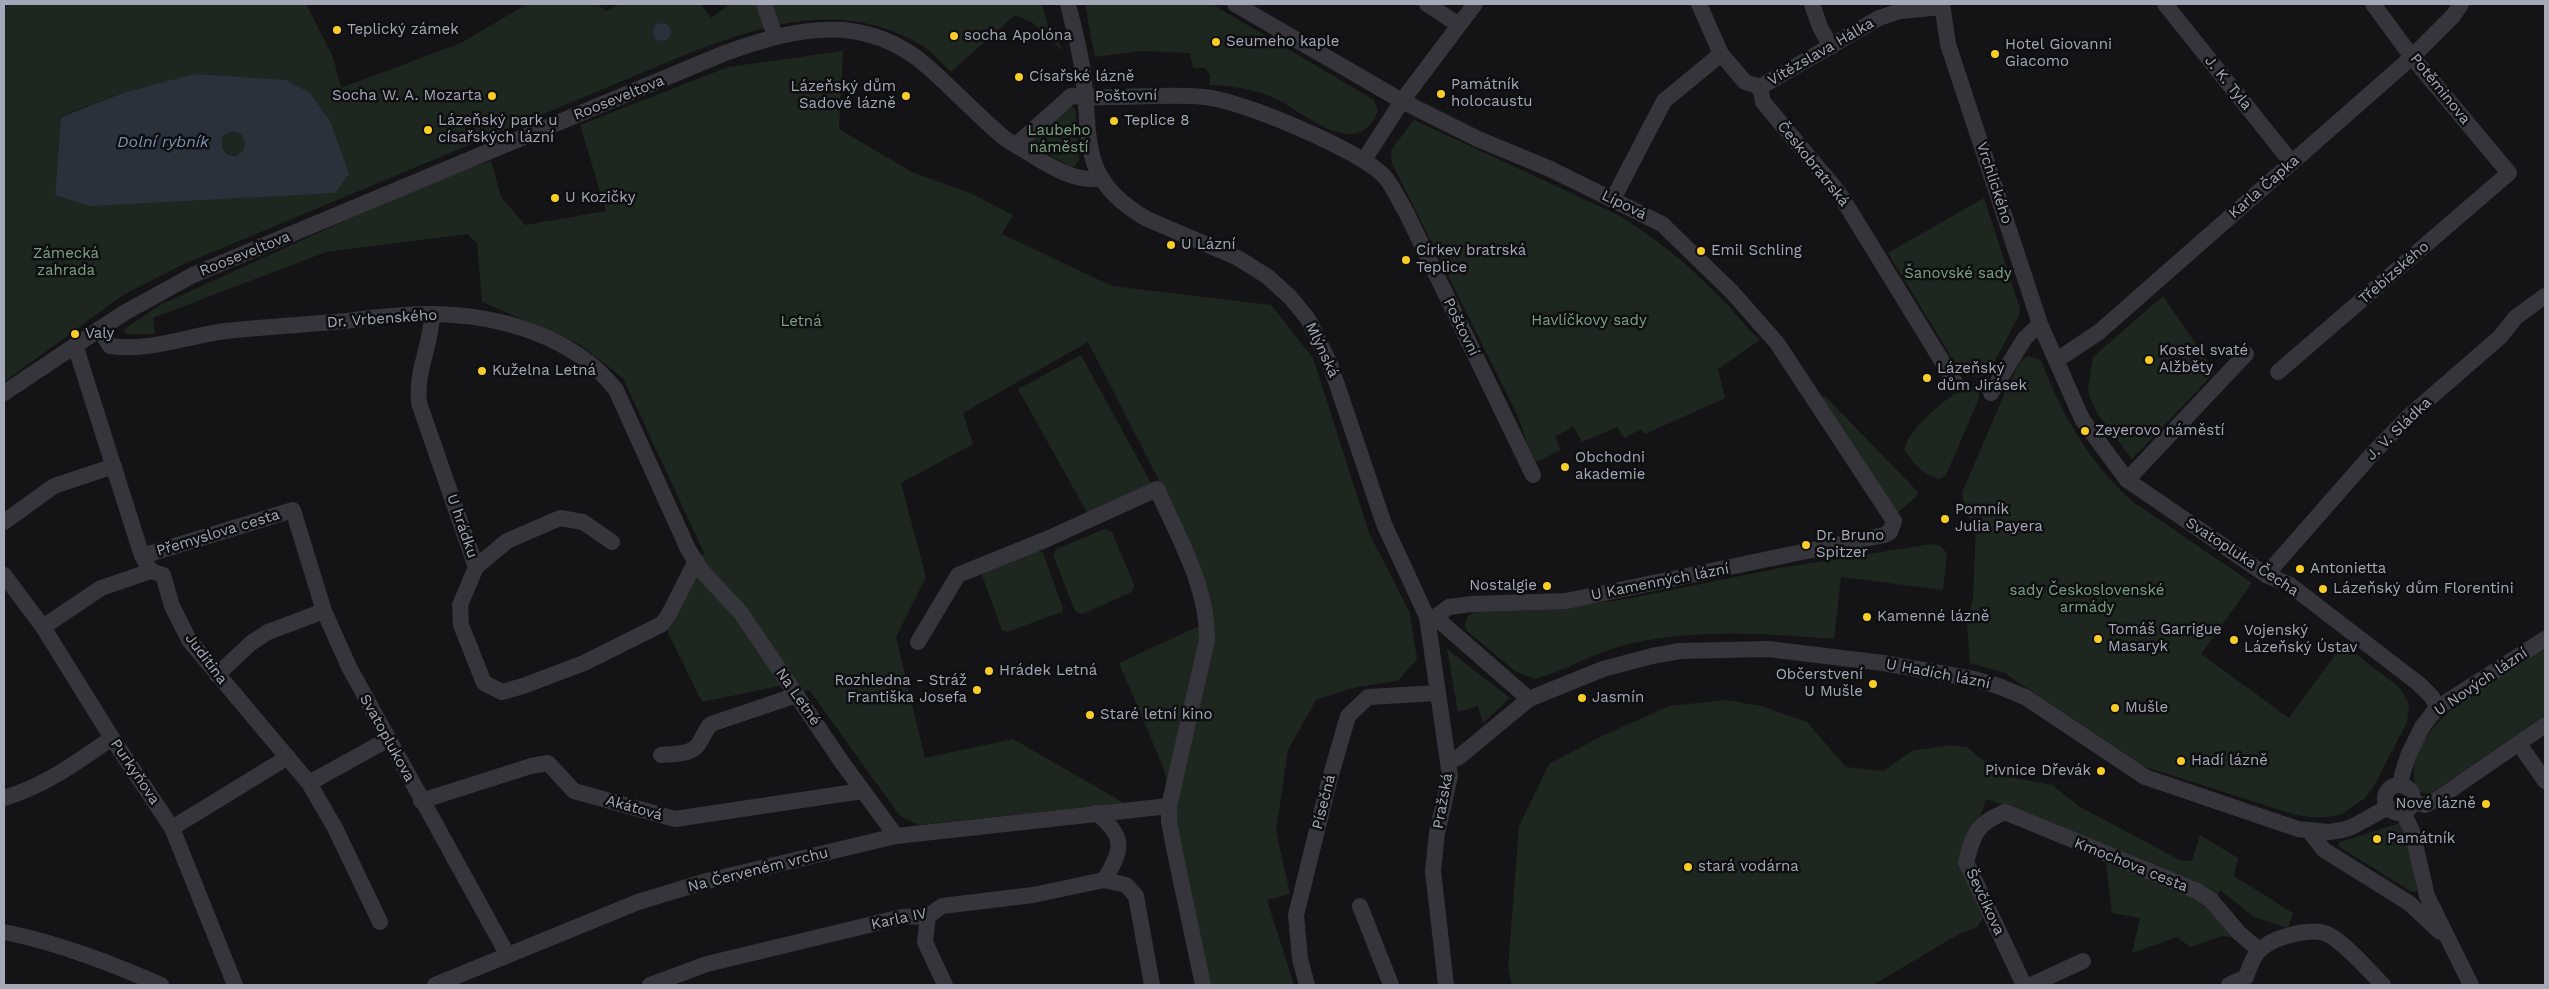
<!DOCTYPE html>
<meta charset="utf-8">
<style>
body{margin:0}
#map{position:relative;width:2549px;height:989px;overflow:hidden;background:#141416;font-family:"Work Sans",sans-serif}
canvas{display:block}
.frame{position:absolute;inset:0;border:5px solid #a5a9b7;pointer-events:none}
</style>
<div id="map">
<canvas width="2549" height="989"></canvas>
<div class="frame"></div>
</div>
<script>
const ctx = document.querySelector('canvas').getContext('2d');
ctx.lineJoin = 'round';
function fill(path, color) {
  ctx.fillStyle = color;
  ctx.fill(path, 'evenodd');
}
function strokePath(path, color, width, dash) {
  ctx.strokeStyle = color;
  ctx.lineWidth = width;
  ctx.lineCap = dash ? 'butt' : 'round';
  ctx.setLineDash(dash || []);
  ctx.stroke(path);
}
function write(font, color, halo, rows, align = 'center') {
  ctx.font = font + ' "Work Sans",sans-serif';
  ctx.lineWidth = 5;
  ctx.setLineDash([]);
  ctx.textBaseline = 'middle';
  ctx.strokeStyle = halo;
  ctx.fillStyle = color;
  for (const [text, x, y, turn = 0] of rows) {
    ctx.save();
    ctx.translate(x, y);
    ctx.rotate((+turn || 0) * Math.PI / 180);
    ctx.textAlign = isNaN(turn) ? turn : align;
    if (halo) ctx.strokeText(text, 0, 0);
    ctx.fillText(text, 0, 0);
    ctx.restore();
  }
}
fill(new Path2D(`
 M 4,4 L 306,4 L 333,57 L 341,88 L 461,43 L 527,4 L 597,4 L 606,11 L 619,4 L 701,4 L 711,18 L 730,4 L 1042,4 L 1048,26 L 1064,52 L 1033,23 L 1015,15 L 951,72 C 942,64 933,53 923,46 C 845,0 772,22 692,52 L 184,264 L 123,295 L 4,382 ZM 123,93 L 309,95 L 314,100 L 335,193 L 212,198 L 55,195 L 61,116 Z
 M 1085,4 L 1212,4 L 1374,100 L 1378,111 C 1356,166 1299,106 1267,95 C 1248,88 1229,86 1209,85 L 1210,75 L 1205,68 L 1193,68 L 1190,53 L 1139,51 L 1095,57 Z
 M 843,51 L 839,129 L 912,172 L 972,194 L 1013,215 L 1002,234 L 1112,286 L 1271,305 L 1313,358 L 1369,533 L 1410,613 L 1417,659 L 1398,681 L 1356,687 L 1316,700 L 1288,750 L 1276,831 L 1290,894 L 1267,900 L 1294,985 L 1209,985 L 1164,769 L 1119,663 L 1212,620 L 1168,498 L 1088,342 L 963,413 L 973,444 L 901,483 L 926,577 L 896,637 L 925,758 L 1013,739 L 1124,803 L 919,825 L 900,816 L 810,691 L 779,686 L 702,702 L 667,631 L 704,553 L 623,378 L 579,344 L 482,302 L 477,243 L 467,234 L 326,252 L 153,318 L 155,334 L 126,334 L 124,329 L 162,304 L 441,177 L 491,161 L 501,197 L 525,225 L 606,211 L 580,125 L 728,67 Z
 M 1070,106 L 1074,108 L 1076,112 L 1079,161 L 1072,168 L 1035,146 L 1032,141 Z
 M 1414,120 L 1616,214 C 1652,235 1685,262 1715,292 C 1731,307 1743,325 1760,340 L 1718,369 L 1725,398 L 1645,434 L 1641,429 L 1624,438 L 1617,427 L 1582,442 L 1573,426 L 1555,437 L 1561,450 L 1536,462 L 1528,446 L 1518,416 L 1392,163 L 1391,150 Z
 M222 143a12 12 0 1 1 24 0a12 12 0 1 1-24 0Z
 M 1984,198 L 2020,309 L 2019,315 L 1988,374 C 1977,381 1965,373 1956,365 L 1888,253 Z
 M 2163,296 L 2215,372 L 2132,459 L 2099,416 L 2090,398 L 2088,388 L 2093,357 Z
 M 1081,355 L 1151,483 L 1089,516 L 1018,389 Z
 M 2028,356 L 2041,360 C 2061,413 2090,464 2132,501 L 2252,583 L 2201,654 L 2289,718 L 2343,644 L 2400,688 L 2409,704 L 2407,722 L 2373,788 L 2365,798 L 2342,814 L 2327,817 L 2309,817 L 2296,815 L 2136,764 L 2005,673 L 1970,663 L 1967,625 L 1973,598 L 1976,527 L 1967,515 L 1962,493 L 2009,383 L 2021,361 Z
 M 1963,390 L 1979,392 L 1979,398 L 1946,475 L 1940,479 C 1925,477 1913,462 1905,451 C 1903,434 1948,395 1963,390 Z
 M 1825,396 L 1918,492 L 1916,497 L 1897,513 L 1822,397 Z
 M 1105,529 L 1112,532 L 1134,585 L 1132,592 L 1082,614 L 1075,611 L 1053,555 L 1056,549 Z
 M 1932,544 L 1940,546 L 1947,553 L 1943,590 L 1841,577 L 1834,639 C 1763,633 1691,628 1621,646 C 1591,654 1565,671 1535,679 L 1515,671 L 1467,631 L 1465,625 L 1468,616 L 1478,610 L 1584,605 L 1632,598 L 1780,568 Z
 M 1037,550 L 1043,553 L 1063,608 L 1062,612 L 1007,632 L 1002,630 L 982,575 L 984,571 Z
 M 1447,649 L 1510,698 L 1483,723 L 1478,706 L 1458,712 Z
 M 2545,649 L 2545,715 L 2433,792 L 2428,794 L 2420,792 C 2414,786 2413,775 2414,767 C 2420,715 2505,675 2545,649 Z
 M 1726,700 L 1761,706 L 1807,722 L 1846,767 L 1883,771 L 1912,751 L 1950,745 L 1967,747 L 2000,775 L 2052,785 L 2080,807 L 2180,860 L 2192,861 L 2200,835 L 2238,858 L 2234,876 L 2293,913 L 2288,928 L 2254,917 L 2220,890 L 2213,908 L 2238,938 L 2222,936 L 2190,947 L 2177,937 L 2132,953 L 2140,918 L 2112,913 L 2104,846 L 2041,818 L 1986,799 L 1974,836 L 1960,860 L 1984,917 L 1976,928 L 1959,934 L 1873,985 L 1512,985 L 1508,968 L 1519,826 L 1549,764 L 1602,736 L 1669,706 Z
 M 2403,822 L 2417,889 L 2416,892 L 2412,892 L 2338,846 L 2340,842 Z`), '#1e2620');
fill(new Path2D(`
 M653 32a9 9 0 1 1 18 0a9 9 0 1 1-18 0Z
 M 194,74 L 286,80 L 310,93 L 330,121 L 349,174 L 335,193 L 89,206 L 55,195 L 61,117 L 123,93 ZM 232,131 L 241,134 L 245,142 L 243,151 L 235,156 L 227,154 L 222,147 L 223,136 Z`), '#2a313b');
strokePath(new Path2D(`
 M 764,4 L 775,36
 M 1068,4 C 1073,25 1079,46 1082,67 C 1093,137 1075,178 1147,219 L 1238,258 L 1268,277 L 1290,297 L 1308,319 L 1330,364 L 1384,524 L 1427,617 L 1450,776 L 1437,833 L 1433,871 L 1446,985
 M 1235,4 L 1402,101 L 1478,139 L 1548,168 L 1662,224 L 1732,292 L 1777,343 L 1894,521 L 1890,532 L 1884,535 L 1566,601 L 1472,604 L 1449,607 L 1435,617
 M 1427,4 L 1459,25
 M 1699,4 L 1721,54 L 1745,82 L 1760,87
 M 1812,4 L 1820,27 L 1831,47
 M 1942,4 L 1948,44 L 2040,324 L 2082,419 L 2127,480 L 2266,575 L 2290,585 L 2419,684 L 2432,697 L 2437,708
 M 2165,4 L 2292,163
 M 1760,87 L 1763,102 L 1839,193 L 1956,384
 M 1760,87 L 1879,18 L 1900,11 L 1942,7
 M 1016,145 L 1071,96 C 1115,100 1160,93 1204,97 C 1241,100 1359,150 1384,176 C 1393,186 1399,201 1406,212 L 1533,475
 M 1364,160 L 1402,101 L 1475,4
 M 1613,199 L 1664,101 L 1721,54
 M 432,314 C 431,348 416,367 419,403 L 476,567 L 460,605 L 461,625 L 484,683 L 502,692 L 523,686 L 584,663 L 662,624 L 669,614 L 696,561
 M 99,329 L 110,346 C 147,352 188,336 225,331 C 262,327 299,325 335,322 C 367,319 401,313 433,314 C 499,315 574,336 616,390 L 688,549 L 701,570 L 741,613 L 841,761 L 896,836
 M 75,345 L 142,556 L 151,571 L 163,575 L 172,606 L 189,640 L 309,783 L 335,828 L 380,922
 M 2057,360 L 2099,332 L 2412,57 L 2453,16 L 2461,4
 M 2278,372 L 2509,173 L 2412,57 L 2373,4
 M 4,393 L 124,313 L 193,275 L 725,53 C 797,27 865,12 928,67 C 954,90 977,115 1003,137 C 1012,144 1025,150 1035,157 C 1057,170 1075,181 1101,179
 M 1991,393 L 2025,338 L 2040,324
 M 2127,480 L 2246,354
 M 4,522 L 54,486 L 114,466
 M 142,556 L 293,510 L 324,611 L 349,667 L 507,954
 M 476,567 L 507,541 L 560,518 L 583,522 L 612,542
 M 4,575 L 43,627 L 112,738 L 172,828 L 235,985
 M 2266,575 L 2373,453 L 2409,416 L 2500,337 L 2516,317 L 2545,296
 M 1427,617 L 1435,617 L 1529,699
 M 43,627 L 101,588 L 151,571
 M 918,642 L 958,575 L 1047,539 L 1157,489 C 1178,537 1208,587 1207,640 L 1169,806 L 1169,821 L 1174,848 L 1203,985
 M 217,675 L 251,643 L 268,632 L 324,611
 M 2519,744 L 2545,781
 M 661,755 C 671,754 688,755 696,747 C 702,741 704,731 711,724 L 797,695
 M 1449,761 L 1459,757 L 1529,699 L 1603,669 L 1652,656 L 1680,651 L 1768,649 L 1883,663 L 1974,679 L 1998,686 L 2025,697 L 2145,777 L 2298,829 L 2329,832 L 2342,830 L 2352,827 L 2388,807
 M 309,783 L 387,740
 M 2401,785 L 2402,775 L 2408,756 L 2422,727 L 2437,708 L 2545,639
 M2385 799a14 14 0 1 1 28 0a14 14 0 1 1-28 0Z
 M 4,798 C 45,786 77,762 112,738
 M 421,801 L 531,766 L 548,763 L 574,791 L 675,819 L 862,791
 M 2412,802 L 2425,805 L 2436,800 L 2545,725
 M 2403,812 L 2412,831 L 2427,896 L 2471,985
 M 172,828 L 288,757
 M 2310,832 L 2324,850 L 2409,903 L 2440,932
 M 1104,880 L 1126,885 L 1136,896 L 1152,985
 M 1360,906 L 1391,985
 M 928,916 L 925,942 L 945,985
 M 4,932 C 59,943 110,963 161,985
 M 2246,977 C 2250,967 2252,957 2260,950 C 2273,937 2313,926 2329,935 C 2345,943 2370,972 2383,985
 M 435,985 L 638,902 L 707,881 L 896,836 L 1169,806
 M 650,985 L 707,964 L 902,917 L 928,916 L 942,906 L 1033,895 L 1104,880 C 1123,850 1126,836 1096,813
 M 1307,985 L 1300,959 L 1296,915 L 1330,778 L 1348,716 L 1368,697 L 1438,693
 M 2024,985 L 1966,862 C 1974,833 1976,824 2005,812 L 2197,891 L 2211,900 L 2239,933 L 2259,950
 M 2031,985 L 2083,961
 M 2229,985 L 2246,977`), '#35353b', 16);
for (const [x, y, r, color] of [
 [337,30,5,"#facc28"],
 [954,36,5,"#facc28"],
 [1216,42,5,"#facc28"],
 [1995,54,5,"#facc28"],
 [1019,77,5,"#facc28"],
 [1441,94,5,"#facc28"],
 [492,96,5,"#facc28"],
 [906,96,5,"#facc28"],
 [1114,121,5,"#facc28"],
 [428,130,5,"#facc28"],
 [555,198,5,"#facc28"],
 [1171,245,5,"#facc28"],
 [1701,251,5,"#facc28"],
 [1406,260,5,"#facc28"],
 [75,334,5,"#facc28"],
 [2149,360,5,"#facc28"],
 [482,371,5,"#facc28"],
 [1927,378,5,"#facc28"],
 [2085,431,5,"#facc28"],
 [1565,467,5,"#facc28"],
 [1945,519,5,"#facc28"],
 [1806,545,5,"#facc28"],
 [2300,569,5,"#facc28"],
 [1547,586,5,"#facc28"],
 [2323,589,5,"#facc28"],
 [1867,617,5,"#facc28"],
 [2098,639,5,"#facc28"],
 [2234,640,5,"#facc28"],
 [989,671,5,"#facc28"],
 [1873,684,5,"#facc28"],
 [977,690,5,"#facc28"],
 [1582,698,5,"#facc28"],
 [2115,708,5,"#facc28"],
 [1090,715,5,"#facc28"],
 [2181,761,5,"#facc28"],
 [2101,771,5,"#facc28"],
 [2486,804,5,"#facc28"],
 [2377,839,5,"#facc28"],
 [1688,867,5,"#facc28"]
]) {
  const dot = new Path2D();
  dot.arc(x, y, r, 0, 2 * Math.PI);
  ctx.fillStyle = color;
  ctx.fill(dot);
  strokePath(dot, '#0f0f11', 2);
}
write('15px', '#a5a9b7', '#0f0f11', [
 ["Teplický zámek",347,30],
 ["socha Apolóna",964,36],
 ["Seumeho kaple",1226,42],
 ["Hotel Giovanni",2005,45],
 ["Giacomo",2005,62],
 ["Císařské lázně",1029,77],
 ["Památník",1451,85],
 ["holocaustu",1451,102],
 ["Lázeňský dům",896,87,"right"],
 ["Sadové lázně",896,104,"right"],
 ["Socha W. A. Mozarta",482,96,"right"],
 ["Lázeňský park u",438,121],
 ["císařských lázní",438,138],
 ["Teplice 8",1124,121],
 ["U Kozičky",565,198],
 ["U Lázní",1181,245],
 ["Církev bratrská",1416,251],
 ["Teplice",1416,268],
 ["Emil Schling",1711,251],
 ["Valy",85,334],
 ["Kostel svaté",2159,351],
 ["Alžběty",2159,368],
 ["Lázeňský",1937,369],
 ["dům Jirásek",1937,386],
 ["Kuželna Letná",492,371],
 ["Zeyerovo náměstí",2095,431],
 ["Obchodni",1575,458],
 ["akademie",1575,475],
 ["Pomník",1955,510],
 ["Julia Payera",1955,527],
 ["Dr. Bruno",1816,536],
 ["Spitzer",1816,553],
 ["Antonietta",2310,569],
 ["Nostalgie",1537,586,"right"],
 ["Lázeňský dům Florentini",2333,589],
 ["Kamenné lázně",1877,617],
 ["Tomáš Garrigue",2108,630],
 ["Masaryk",2108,647],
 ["Vojenský",2244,631],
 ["Lázeňský Ústav",2244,648],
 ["Hrádek Letná",999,671],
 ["Občerstvení",1863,675,"right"],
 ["U Mušle",1863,692,"right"],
 ["Rozhledna - Stráž",967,681,"right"],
 ["Františka Josefa",967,698,"right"],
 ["Jasmín",1592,698],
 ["Mušle",2125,708],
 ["Staré letní kino",1100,715],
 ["Hadí lázně",2191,761],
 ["Pivnice Dřevák",2091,771,"right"],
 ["Nové lázně",2476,804,"right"],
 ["Památník",2387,839],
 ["stará vodárna",1698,867]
], 'left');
write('15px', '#a5a9b7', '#0f0f11', [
 ["Vítězslava Hálka",1821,52,-30],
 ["J. K. Tyla",2228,83,51],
 ["Potěminova",2440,89,51],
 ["Poštovní",1126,96,-1],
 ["Rooseveltova",619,98,-22],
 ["Českobratrská",1813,164,51],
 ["Vrchlického",1994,183,72],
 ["Karla Čapka",2264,187,-41],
 ["Lípová",1624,205,26],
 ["Rooseveltova",245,254,-22],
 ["Třebízského",2394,273,-41],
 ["Dr. Vrbenského",382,319,-4],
 ["Poštovní",1461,327,64],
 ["Mlýnská",1322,350,65],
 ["J. V. Sládka",2399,429,-44],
 ["U hrádku",462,526,71],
 ["Přemyslova cesta",218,533,-17],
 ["Svatopluka Čecha",2242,557,33],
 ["U Kamenných lázní",1660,582,-11],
 ["Juditina",206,659,53],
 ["U Hadích lázní",1938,674,11],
 ["U Nových lázní",2481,682,-34],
 ["Na Letné",798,697,55],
 ["Svatoplukova",387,738,61],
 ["Purkyňova",135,772,56],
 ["Pražská",1443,801,-80],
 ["Písečná",1324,802,-76],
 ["Akátová",634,808,16],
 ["Kmochova cesta",2131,865,22],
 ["Na Červeném vrchu",758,870,-14],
 ["Ševčíkova",1985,902,65],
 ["Karla IV",899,919,-12]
]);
write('15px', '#7ba382', '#0f0f11', [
 ["Laubeho",1059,131],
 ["náměstí",1059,148],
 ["Zámecká",66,254],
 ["zahrada",66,271],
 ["Šanovské sady",1958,274],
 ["Havlíčkovy sady",1589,321],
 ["Letná",801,322],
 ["sady Československé",2087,591],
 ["armády",2087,608]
]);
write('italic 16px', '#7a92b4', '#0f0f11', [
 ["Dolní rybník",163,142]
]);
</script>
